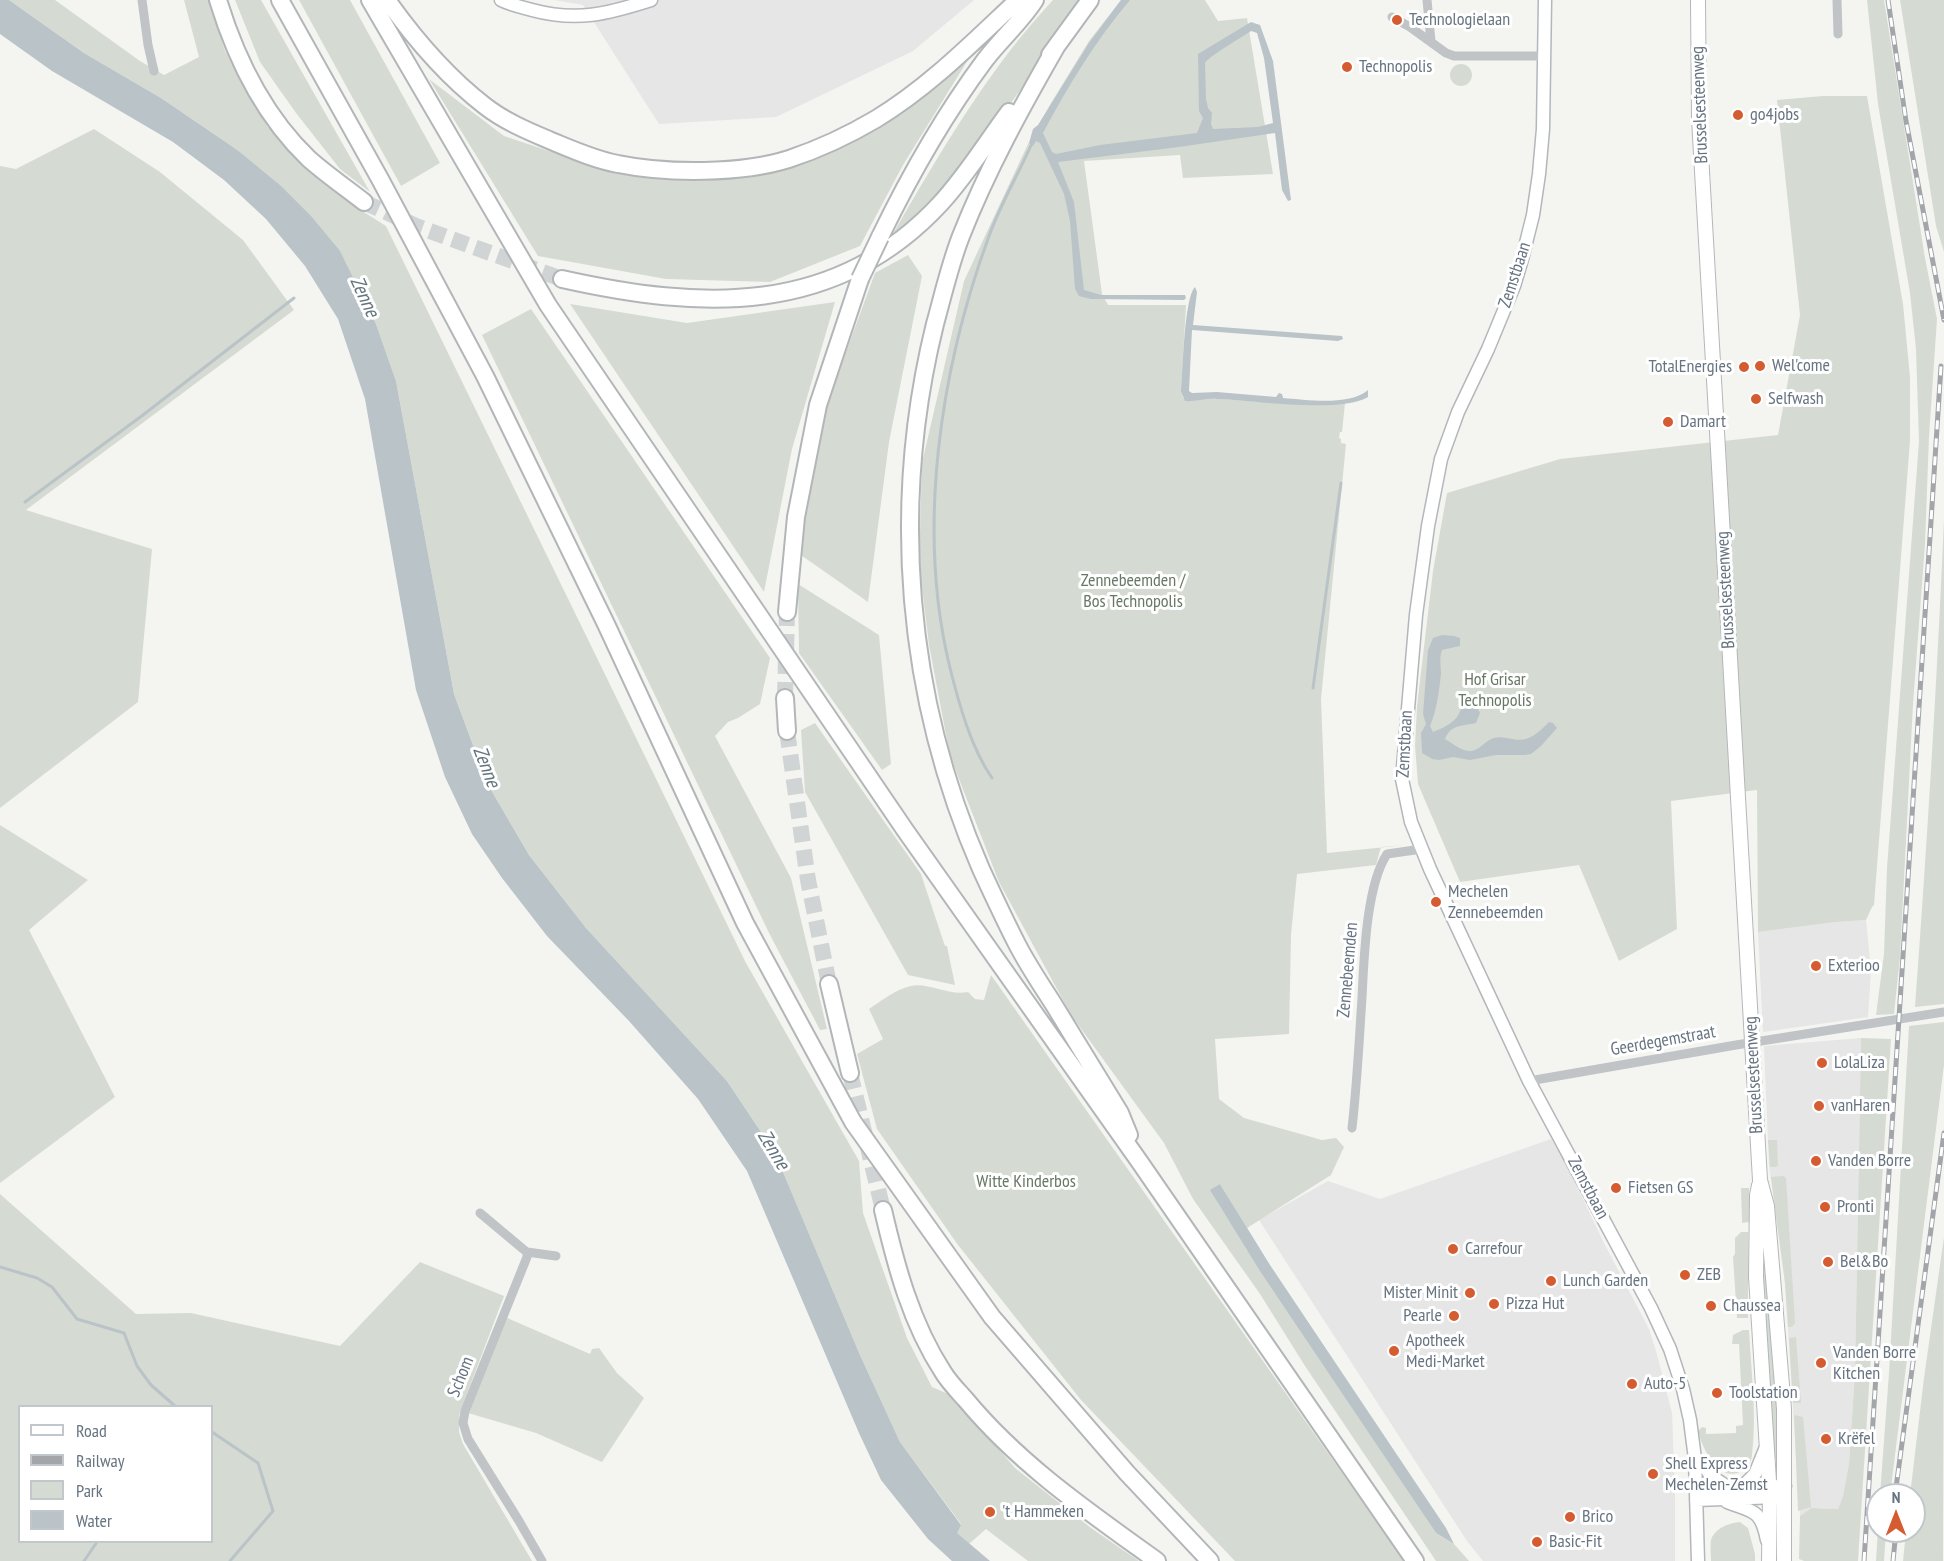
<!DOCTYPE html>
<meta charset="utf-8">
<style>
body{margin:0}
#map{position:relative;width:1944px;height:1561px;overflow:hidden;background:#f4f5f1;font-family:"PT Sans Narrow",sans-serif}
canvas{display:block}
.legend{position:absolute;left:18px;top:1405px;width:195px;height:138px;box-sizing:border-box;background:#fff;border:2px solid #c2c7cc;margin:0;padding:8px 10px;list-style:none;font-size:18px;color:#667380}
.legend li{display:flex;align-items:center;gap:12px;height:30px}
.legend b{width:30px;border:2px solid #c2c7cc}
.north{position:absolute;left:1866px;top:1483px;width:60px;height:60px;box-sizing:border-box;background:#fff;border:2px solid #c2c7cc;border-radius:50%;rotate:0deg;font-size:16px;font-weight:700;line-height:24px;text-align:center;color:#667380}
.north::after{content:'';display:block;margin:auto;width:21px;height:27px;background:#d55b30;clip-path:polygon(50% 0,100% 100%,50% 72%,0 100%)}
</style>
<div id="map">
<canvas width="1944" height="1561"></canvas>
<ul class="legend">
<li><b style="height:8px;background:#fff"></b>Road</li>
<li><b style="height:8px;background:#a2a6ab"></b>Railway</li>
<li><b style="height:16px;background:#d5dbd2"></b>Park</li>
<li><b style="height:16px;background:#bac3c8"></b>Water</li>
</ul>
<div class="north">N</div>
</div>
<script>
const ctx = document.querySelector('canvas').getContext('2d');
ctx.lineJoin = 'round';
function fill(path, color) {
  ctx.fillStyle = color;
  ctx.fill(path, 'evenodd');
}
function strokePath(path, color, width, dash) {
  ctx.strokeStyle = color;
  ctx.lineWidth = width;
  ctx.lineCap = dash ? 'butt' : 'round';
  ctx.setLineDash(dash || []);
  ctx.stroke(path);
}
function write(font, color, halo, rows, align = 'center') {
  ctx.font = font + ' "PT Sans Narrow",sans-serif';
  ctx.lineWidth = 6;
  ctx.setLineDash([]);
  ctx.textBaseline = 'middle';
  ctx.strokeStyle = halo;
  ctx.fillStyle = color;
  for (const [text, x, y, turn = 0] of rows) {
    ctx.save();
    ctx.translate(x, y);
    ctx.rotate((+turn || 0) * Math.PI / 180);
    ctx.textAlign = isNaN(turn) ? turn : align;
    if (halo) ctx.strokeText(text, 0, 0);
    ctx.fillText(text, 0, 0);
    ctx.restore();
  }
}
fill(new Path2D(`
 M 554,0 L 974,0 L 913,51 L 776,117 L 659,124 L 583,5 Z
 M 1866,920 L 1871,970 L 1868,1017 L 1763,1032 L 1758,932 L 1836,922 Z
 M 1861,1038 L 1855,1372 L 1849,1464 L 1843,1496 L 1838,1509 L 1811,1508 L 1800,1516 L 1785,1283 L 1769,1165 L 1764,1046 Z
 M 1551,1139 L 1565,1162 L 1605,1245 L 1649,1329 L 1656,1351 L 1672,1413 L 1675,1493 L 1675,1561 L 1483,1561 L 1467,1541 L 1259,1220 L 1328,1181 L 1380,1199 Z`), '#e5e6e5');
fill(new Path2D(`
 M 9,0 L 55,0 L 140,61 L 164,75 L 199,57 L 184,0 L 209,0 L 225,51 L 267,126 L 303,164 L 360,207 L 359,209 L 386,226 L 746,963 L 859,1161 L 863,1213 L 907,1338 L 932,1387 L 953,1396 L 1015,1468 L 1091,1528 L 1139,1561 L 1028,1561 L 986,1529 L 969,1544 L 956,1533 L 961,1524 L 900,1442 L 860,1355 L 775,1153 L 727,1081 L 586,928 L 529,855 L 487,783 L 454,694 L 396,381 L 376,324 L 340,252 L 236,149 L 161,98 L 84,53 Z
 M 235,0 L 261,0 L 370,192 L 340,169 L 296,113 L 260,62 Z
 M 299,0 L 350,0 L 440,163 L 401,186 Z
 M 1053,0 L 1082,0 C 1026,80 974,167 899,232 L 894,232 C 941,151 989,68 1053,0 Z
 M 1121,0 L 1205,0 L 1218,21 L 1247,18 L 1273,174 L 1183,178 L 1180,155 L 1084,161 L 1102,294 L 1108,305 L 1186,305 L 1181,392 L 1183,398 L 1191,401 L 1205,398 L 1292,404 L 1345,403 L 1342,432 L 1340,432 L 1339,438 L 1341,439 L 1341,443 L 1346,444 L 1321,699 L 1327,853 L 1406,845 L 1381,847 L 1376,865 L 1297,874 L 1291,935 L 1289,1034 L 1215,1039 L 1219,1099 L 1244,1118 L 1322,1140 L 1336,1138 L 1344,1147 L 1331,1175 L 1247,1228 L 1220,1184 L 1218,1203 L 1436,1533 L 1454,1544 L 1469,1561 L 1436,1561 L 1305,1366 L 1260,1294 L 1193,1199 L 1164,1143 L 1071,1015 L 999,882 L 950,756 L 929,645 L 919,563 L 922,463 L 964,281 L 1028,144 L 1051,103 L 1089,41 Z
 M 1867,0 L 1884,0 L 1925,258 L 1937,319 L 1929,437 L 1925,544 L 1913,704 L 1900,957 L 1894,1014 L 1876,1015 L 1884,954 L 1887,868 L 1919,441 L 1916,349 L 1910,293 L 1878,104 Z
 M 1900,0 L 1944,0 L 1944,252 L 1936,226 Z
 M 971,55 L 903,165 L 860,246 L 770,282 L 666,279 L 538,256 L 429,79 L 504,136 L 612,172 L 724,177 L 807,161 L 902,111 Z
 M1450 75a11 11 0 1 1 22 0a11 11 0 1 1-22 0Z
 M 1823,96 L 1867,96 L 1903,304 L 1910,377 L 1910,441 L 1874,905 L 1872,907 L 1866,920 L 1836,922 L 1758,932 L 1757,790 L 1671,801 L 1677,929 L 1619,961 L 1579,865 L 1460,882 L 1418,784 L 1415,746 L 1417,706 L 1433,571 L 1447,493 L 1560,459 L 1778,435 L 1800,315 L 1777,100 Z
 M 94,129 L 160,172 L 243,240 L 294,310 L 26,510 L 152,549 L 138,702 L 0,808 L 0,166 L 16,169 Z
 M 908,255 L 922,276 L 889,442 L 868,602 L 798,553 L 820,423 L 875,273 Z
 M 835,302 L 792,449 L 764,592 L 570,304 L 687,323 Z
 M 531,309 L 770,658 L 760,704 L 738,718 L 728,722 L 715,736 L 791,878 L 827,1029 L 820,1030 L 770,935 L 482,335 Z
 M 1944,519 L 1944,1004 L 1915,1007 C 1927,845 1937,682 1944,519 Z
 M 798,584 L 879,635 L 891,764 L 882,770 L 799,653 Z
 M 815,723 L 921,874 L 945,946 L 947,946 L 955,985 L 908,975 L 805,792 L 801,730 Z
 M 0,825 L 88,880 L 29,930 L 115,1097 L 0,1183 Z
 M 991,975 L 1404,1561 L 1235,1561 L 1081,1400 L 958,1245 L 877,1129 L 857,1054 L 883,1039 L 869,1009 C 881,1001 896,989 911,986 C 927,982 949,996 968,992 L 975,999 L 984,1000 Z
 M 1944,1022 L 1944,1065 L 1890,1495 L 1880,1495 L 1889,1373 L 1909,1026 Z
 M 1861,1038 L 1891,1039 L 1858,1561 L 1804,1561 L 1799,1559 L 1800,1516 L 1811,1508 L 1838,1509 L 1843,1496 L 1849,1464 L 1855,1372 Z
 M 1768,1140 L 1777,1140 L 1778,1165 L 1776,1167 L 1770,1167 Z
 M 1783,1176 L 1786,1178 L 1795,1323 L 1792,1327 L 1788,1327 L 1785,1283 L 1771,1177 Z
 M 1741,1188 L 1749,1188 L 1749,1222 L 1742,1223 Z
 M 0,1194 L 136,1314 L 191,1313 L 340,1346 L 420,1262 L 504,1296 L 459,1415 L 459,1432 L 463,1444 L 532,1561 L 0,1561 ZM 20,1406 L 212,1406 L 212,1542 L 20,1542 Z
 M 1741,1232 L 1748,1232 L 1748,1318 L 1737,1318 L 1733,1257 L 1735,1254 L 1735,1238 Z
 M 1944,1237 L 1943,1561 L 1903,1561 L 1906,1531 L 1914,1531 L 1914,1495 L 1910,1495 L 1924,1378 Z
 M 1763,1262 L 1765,1262 L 1772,1323 L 1780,1458 L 1771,1459 L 1762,1295 Z
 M 505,1317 L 590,1354 L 592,1349 L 599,1348 L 617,1373 L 644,1398 L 602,1462 L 536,1433 L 468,1413 Z
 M 1743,1330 L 1749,1330 C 1751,1371 1757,1415 1752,1455 C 1752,1461 1747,1467 1743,1470 C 1720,1486 1702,1448 1698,1431 L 1702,1427 L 1706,1428 L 1706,1434 L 1736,1433 L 1736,1426 L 1743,1425 L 1739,1344 L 1732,1344 L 1733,1335 Z
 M 1796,1337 L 1801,1403 L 1793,1403 L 1789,1338 Z
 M 1794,1415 L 1803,1417 L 1811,1507 L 1798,1511 Z
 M 1740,1522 L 1748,1528 L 1755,1554 L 1755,1561 L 1711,1561 C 1711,1555 1710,1546 1711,1540 C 1715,1528 1729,1523 1740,1522 Z
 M 1878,1528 L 1878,1531 L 1886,1531 L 1884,1561 L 1876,1561 Z`), '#d5dbd2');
fill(new Path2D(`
 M 0,0 L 9,0 L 84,53 L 161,98 L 236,149 L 281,186 L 311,216 L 340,251 L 376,324 L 396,381 L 454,694 L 487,783 L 529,855 L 586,928 L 727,1081 L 775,1153 L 860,1355 L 900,1442 L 961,1525 L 957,1533 L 990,1561 L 952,1561 L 928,1539 L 881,1480 L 859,1433 L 747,1171 L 698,1099 L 629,1021 L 547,936 L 502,878 L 472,834 L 445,777 L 416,690 L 365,399 L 338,319 L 305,266 L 266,219 L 224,180 L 173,142 L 52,71 L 0,34 Z
 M 1121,0 L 1130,0 C 1096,40 1068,86 1043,133 L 1052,152 L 1056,154 L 1100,145 L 1197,133 L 1203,118 L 1199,111 L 1198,54 L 1251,22 L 1260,25 L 1273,61 L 1291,200 L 1288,201 L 1282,190 L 1275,133 L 1179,147 L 1058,162 L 1074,202 L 1084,290 L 1101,295 L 1185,295 L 1186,298 L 1184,300 L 1091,299 L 1079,296 L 1075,289 L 1070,221 L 1064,194 L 1040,143 L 1036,141 L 1033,146 L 1029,143 L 1033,129 L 1038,125 L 1089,43 ZM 1251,31 L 1257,33 L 1264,58 L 1273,123 L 1258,127 L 1213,129 L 1211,124 L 1212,113 L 1208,108 L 1206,99 L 1205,63 C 1209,56 1241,38 1251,31 Z
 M 1195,287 L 1197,292 L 1193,325 L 1342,336 L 1343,339 L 1338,341 L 1192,330 L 1189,391 L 1192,393 L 1217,392 L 1276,397 L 1279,393 L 1282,394 L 1283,398 C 1309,400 1349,406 1368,390 L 1368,397 C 1339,414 1251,400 1217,399 C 1206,398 1195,402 1185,401 L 1181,392 C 1183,372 1184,298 1195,287 Z
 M 1442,635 L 1454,636 L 1460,638 L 1460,646 L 1442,650 C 1439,659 1441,665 1441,674 C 1439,691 1437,710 1430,726 L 1433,732 C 1445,727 1457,722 1461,709 L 1473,705 L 1477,707 L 1480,713 L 1476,723 C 1463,726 1451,724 1445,739 C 1452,743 1461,751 1470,751 C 1480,751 1485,740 1494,738 C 1501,736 1506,738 1513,739 C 1528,743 1539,732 1549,722 L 1553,723 L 1557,728 L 1541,746 L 1531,754 L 1525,755 L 1496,755 L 1470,760 L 1453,757 L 1439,760 L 1432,759 L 1422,753 L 1421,733 L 1426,724 L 1423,714 L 1428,650 L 1433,638 Z
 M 1220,1184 L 1270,1265 L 1446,1528 L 1454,1544 L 1436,1533 L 1260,1271 L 1210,1190 Z`), '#bac3c8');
strokePath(new Path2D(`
 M 25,502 L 143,415 L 294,298
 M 1313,688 L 1341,483
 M 992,778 C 971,748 959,704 950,668 C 916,529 940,370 989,236 C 1001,203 1019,173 1033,141
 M 0,1267 L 37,1278 L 52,1287 L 77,1319 L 124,1333 L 137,1366 L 151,1385 L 175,1406
 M 212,1432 L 258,1463 L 273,1511 L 230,1561
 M 84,1561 L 97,1542`), '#bac3c8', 3);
strokePath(new Path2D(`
 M 364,202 L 416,226 L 562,279
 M 785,698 L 787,612
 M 787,731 L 808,880 L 829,984
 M 850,1073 L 883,1210`), '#d0d4d5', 16, [16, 8]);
const secondary = new Path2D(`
 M 501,0 C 511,5 521,7 532,10 C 577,22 607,14 651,0
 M 1545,0 L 1543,129 L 1539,174 L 1533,215 L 1522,259 L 1514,286 L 1488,349 L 1458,412 L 1441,459 L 1428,526 L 1416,615 L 1402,779 L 1411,822 L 1430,869 L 1529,1081 L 1651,1308 L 1670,1349 L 1683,1389 L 1690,1420 L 1695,1459 L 1698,1561
 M 1695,1459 L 1702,1463 L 1711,1476 L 1729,1488
 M 1696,1488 L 1785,1486
 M 1741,1488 L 1755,1474 L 1766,1447
 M 1696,1500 L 1778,1497
 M 1727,1502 C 1753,1512 1761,1509 1767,1540`);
const primary = new Path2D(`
 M 1698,0 L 1699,119 L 1760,1180 L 1767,1206 L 1784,1409 L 1784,1561
 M 1759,1185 L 1757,1195 L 1756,1277 L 1770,1497 L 1769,1561`);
const highway = new Path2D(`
 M 218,0 C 236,59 264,116 309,159 C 326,174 346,188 364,202
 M 280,0 L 380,179 L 485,376 L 606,624 L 745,923 L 853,1122 L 992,1317 L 1127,1473 L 1210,1561
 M 370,0 L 548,305 L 905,830 L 1139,1161 L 1415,1561
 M 387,0 C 416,41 446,76 485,106 C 504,121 528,131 549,140 C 571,149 595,160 618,164 C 667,174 742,174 789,159 C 819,149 849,135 876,119 C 929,87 973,42 1018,0
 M 1056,47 C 1021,108 987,170 961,236 C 950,264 943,295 935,324 C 890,506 906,697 981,869 C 993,895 1005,921 1018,946 C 1029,967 1042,986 1054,1005 C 1076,1041 1098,1077 1120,1113 L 1129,1135
 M 1050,55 L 1090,0
 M 880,237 C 910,175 944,115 985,60 C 1001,39 1021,22 1035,0
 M 562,279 C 701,310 835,317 940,204 C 966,176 986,143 1009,112
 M 787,612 L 796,517 L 818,405 L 860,279
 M 785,698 L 787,731
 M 829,984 L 850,1073
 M 883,1210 C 896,1266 911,1323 943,1372 C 949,1382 958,1391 966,1400 C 1020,1465 1089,1512 1157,1561`);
strokePath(secondary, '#b3b7bb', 15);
strokePath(primary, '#b4b7ba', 16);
strokePath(highway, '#b3b6b9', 20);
strokePath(new Path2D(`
 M 142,0 L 148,45 L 154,71
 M 1427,0 L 1431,41
 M 1837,0 L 1838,34
 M 1392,17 L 1410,27 L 1446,53 L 1454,56 L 1546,56
 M 1529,1081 L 1736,1045 L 1944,1012
 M 1352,1128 C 1357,1085 1359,1042 1362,998 C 1364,959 1366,886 1387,854 L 1422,849
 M 480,1213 L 523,1249 L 527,1252 L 527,1257 L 465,1411 L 463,1423 L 468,1439 L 519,1521 L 542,1561
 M 527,1252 L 556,1256`), '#c0c4c7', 9);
strokePath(secondary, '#fff', 12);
strokePath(primary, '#fff', 14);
strokePath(highway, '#fff', 16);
const rail = new Path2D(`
 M 1888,0 L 1906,121 L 1944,320
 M 1895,1495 L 1944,1133
 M 1864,1561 L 1941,366
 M 1893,1561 L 1896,1531`);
strokePath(rail, '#a2a6ab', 5);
strokePath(rail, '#fff', 3, [9]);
const highwayBridge = new Path2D(`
 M 860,279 L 880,237`);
strokePath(highwayBridge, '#b3b6b9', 20, []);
strokePath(highwayBridge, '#fff', 16);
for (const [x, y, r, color] of [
 [1397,20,6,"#d55b30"],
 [1347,67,6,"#d55b30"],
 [1738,115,6,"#d55b30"],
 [1760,366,6,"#d55b30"],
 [1744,367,6,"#d55b30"],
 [1756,399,6,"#d55b30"],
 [1668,422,6,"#d55b30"],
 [1436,902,6,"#d55b30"],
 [1816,966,6,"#d55b30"],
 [1822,1063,6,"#d55b30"],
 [1819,1106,6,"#d55b30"],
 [1816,1161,6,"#d55b30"],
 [1616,1188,6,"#d55b30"],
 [1825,1207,6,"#d55b30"],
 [1453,1249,6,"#d55b30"],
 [1828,1262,6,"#d55b30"],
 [1685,1275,6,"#d55b30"],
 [1551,1281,6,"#d55b30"],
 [1470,1293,6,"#d55b30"],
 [1494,1304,6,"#d55b30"],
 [1711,1306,6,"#d55b30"],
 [1454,1316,6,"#d55b30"],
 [1394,1351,6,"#d55b30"],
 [1821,1363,6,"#d55b30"],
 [1632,1384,6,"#d55b30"],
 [1717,1393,6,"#d55b30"],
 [1826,1439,6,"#d55b30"],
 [1653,1474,6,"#d55b30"],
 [990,1512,6,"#d55b30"],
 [1570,1517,6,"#d55b30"],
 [1537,1542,6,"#d55b30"]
]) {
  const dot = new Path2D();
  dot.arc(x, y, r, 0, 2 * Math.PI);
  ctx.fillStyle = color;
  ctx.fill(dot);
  strokePath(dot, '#fff', 2);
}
write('18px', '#667380', '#fff', [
 ["Technologielaan",1409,20],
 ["Technopolis",1359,67],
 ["go4jobs",1750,115],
 ["Wel'come",1772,366],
 ["TotalEnergies",1732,367,"right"],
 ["Selfwash",1768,399],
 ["Damart",1680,422],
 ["Mechelen",1448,892],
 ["Zennebeemden",1448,913],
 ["Exterioo",1828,966],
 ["LolaLiza",1834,1063],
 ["vanHaren",1831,1106],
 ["Vanden Borre",1828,1161],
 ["Fietsen GS",1628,1188],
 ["Pronti",1837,1207],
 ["Carrefour",1465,1249],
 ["Bel&Bo",1840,1262],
 ["ZEB",1697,1275],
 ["Lunch Garden",1563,1281],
 ["Mister Minit",1458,1293,"right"],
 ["Pizza Hut",1506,1304],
 ["Chaussea",1723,1306],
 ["Pearle",1442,1316,"right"],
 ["Apotheek",1406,1341],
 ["Medi-Market",1406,1362],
 ["Vanden Borre",1833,1353],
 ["Kitchen",1833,1374],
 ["Auto-5",1644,1384],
 ["Toolstation",1729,1393],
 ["Krëfel",1838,1439],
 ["Shell Express",1665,1464],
 ["Mechelen-Zemst",1665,1485],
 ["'t Hammeken",1002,1512],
 ["Brico",1582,1517],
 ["Basic-Fit",1549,1542]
], 'left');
write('18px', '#667380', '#fff', [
 ["Brusselsesteenweg",1700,105,-92],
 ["Zemstbaan",1515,275,-72],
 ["Brusselsesteenweg",1726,590,-93],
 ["Zemstbaan",1405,744,-87],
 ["Zennebeemden",1348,970,-85],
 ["Geerdegemstraat",1663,1041,-10],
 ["Brusselsesteenweg",1754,1075,-93],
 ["Zemstbaan",1588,1188,62],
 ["Schom",461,1377,-68]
]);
write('18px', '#677864', '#fff', [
 ["Zennebeemden /",1133,581],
 ["Bos Technopolis",1133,602],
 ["Hof Grisar",1495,680],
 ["Technopolis",1495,701],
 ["Witte Kinderbos",1026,1182]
]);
write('italic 20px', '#62757d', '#fff', [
 ["Zenne",364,297,65],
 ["Zenne",486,767,69],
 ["Zenne",773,1150,59]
]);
</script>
